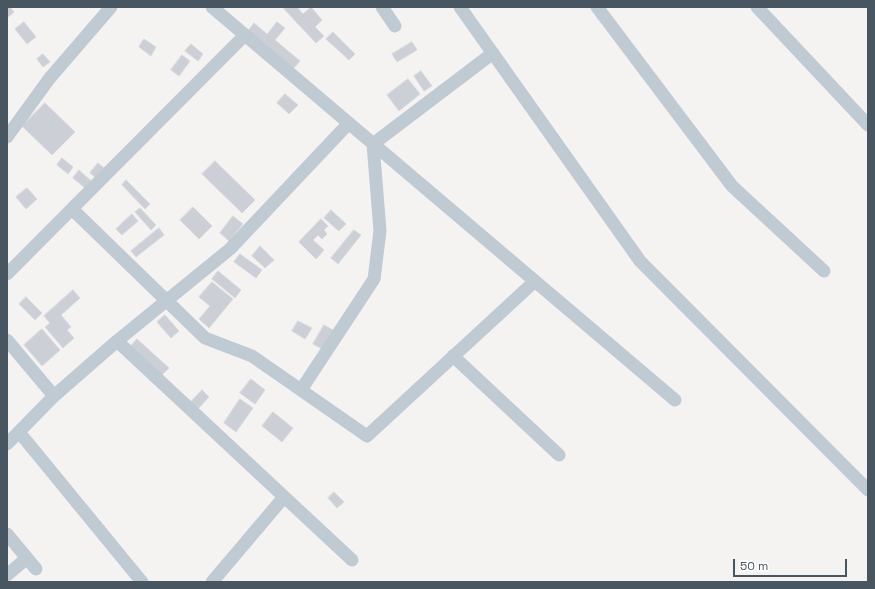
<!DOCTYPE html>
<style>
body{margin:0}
#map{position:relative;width:875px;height:589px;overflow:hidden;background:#f5f2f2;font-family:"Space Grotesk",sans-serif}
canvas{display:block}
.frame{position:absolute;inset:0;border:8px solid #485662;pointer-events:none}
.scale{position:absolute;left:733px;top:559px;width:114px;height:18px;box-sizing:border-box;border:2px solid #485662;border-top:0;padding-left:5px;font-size:12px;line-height:14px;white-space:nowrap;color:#485662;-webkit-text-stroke:3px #fff;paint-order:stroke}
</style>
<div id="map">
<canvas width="875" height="589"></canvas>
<div class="frame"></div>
<div class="scale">50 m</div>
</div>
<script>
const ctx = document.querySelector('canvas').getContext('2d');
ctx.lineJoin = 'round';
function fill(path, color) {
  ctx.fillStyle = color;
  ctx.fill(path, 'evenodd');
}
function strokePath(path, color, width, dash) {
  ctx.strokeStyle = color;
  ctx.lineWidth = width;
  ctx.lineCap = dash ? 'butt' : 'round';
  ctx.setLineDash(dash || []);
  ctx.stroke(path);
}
const building = new Path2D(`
 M 7,7 L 10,7 L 14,12 L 7,18 Z
 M 287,7 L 297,7 L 303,14 L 311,7 L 322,20 L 315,27 L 324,36 L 316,43 L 284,9 Z
 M 24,22 L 36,37 L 27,44 L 15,29 Z
 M 277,22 L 285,28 L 275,40 L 300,61 L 293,69 L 247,32 L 254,23 L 267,34 Z
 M 333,32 L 355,54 L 349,60 L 326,39 Z
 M 144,39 L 156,47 L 151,56 L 139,47 Z
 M 412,42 L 417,50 L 397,62 L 392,54 Z
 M 191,44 L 203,54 L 198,61 L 185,51 Z
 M 43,54 L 50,62 L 43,67 L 37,59 Z
 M 182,55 L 190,61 L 179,76 L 171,70 Z
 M 421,71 L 432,86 L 424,91 L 414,76 Z
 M 408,79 L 420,94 L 399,111 L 387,95 Z
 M 285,94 L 298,105 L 289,114 L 277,103 Z
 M 45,103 L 75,132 L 52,155 L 22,126 Z
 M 62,158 L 73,167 L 68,174 L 57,165 Z
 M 215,161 L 255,200 L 242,213 L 202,174 Z
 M 98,163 L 104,168 L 95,177 L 90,173 Z
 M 79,170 L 91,181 L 85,188 L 73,178 Z
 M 126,180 L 150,204 L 145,209 L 122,185 Z
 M 27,188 L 37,199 L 26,209 L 16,197 Z
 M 193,207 L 212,226 L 199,239 L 180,220 Z
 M 140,208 L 156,225 L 151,230 L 135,212 Z
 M 331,210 L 346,224 L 339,231 L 324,218 Z
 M 132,214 L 138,221 L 122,235 L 116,229 Z
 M 233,216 L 243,224 L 229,241 L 220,233 Z
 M 321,219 L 328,226 L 324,230 L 327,234 L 322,239 L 318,235 L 313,240 L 324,250 L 316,259 L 299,242 Z
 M 159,228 L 164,235 L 136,257 L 131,251 Z
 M 354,230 L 361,235 L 338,264 L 331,258 Z
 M 260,246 L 274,260 L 265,268 L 252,256 Z
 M 240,254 L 262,270 L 256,278 L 234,262 Z
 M 218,271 L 241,290 L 235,298 L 212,279 Z
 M 212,282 L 233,299 L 209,328 L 199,319 L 210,306 L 199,297 Z
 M 73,290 L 80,298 L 61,315 L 71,327 L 67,330 L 74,338 L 63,348 L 45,327 L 50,323 L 44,316 Z
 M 26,297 L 42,313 L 35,320 L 19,304 Z
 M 165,315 L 179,331 L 171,338 L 157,322 Z
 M 298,321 L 312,328 L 305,339 L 292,331 Z
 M 324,325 L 335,331 L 324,350 L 313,344 Z
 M 42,329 L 60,350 L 42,366 L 24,345 Z
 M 137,339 L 169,368 L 162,375 L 131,346 Z
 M 251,379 L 265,390 L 255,404 L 240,393 Z
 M 202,390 L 209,397 L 197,410 L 190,403 Z
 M 240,399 L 253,408 L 236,432 L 224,423 Z
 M 273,412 L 293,428 L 282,442 L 262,426 Z
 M 334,492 L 344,502 L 337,508 L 328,498 Z`);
fill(building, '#cccfd5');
strokePath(building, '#d6d9de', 1);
strokePath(new Path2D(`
 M 212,7 L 675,400
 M 382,7 L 395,26
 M 460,7 L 640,261 L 868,490
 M 597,7 L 732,186 L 824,271
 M 757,7 L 868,125
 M 7,137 L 49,79 L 111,7
 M 72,209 L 205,338 L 252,356 L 367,436 L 535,281
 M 7,274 L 245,35
 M 7,340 L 54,396
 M 117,341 L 352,560
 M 453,356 L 559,455
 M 301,390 L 374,279 L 380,231 L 373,144 L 493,53
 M 19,432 L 142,582
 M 7,444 L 54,396 L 117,341 L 230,249 L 349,123
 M 7,534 L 36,569
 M 7,575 L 27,558
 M 212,582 L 284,497`), '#c0cad3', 13);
</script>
